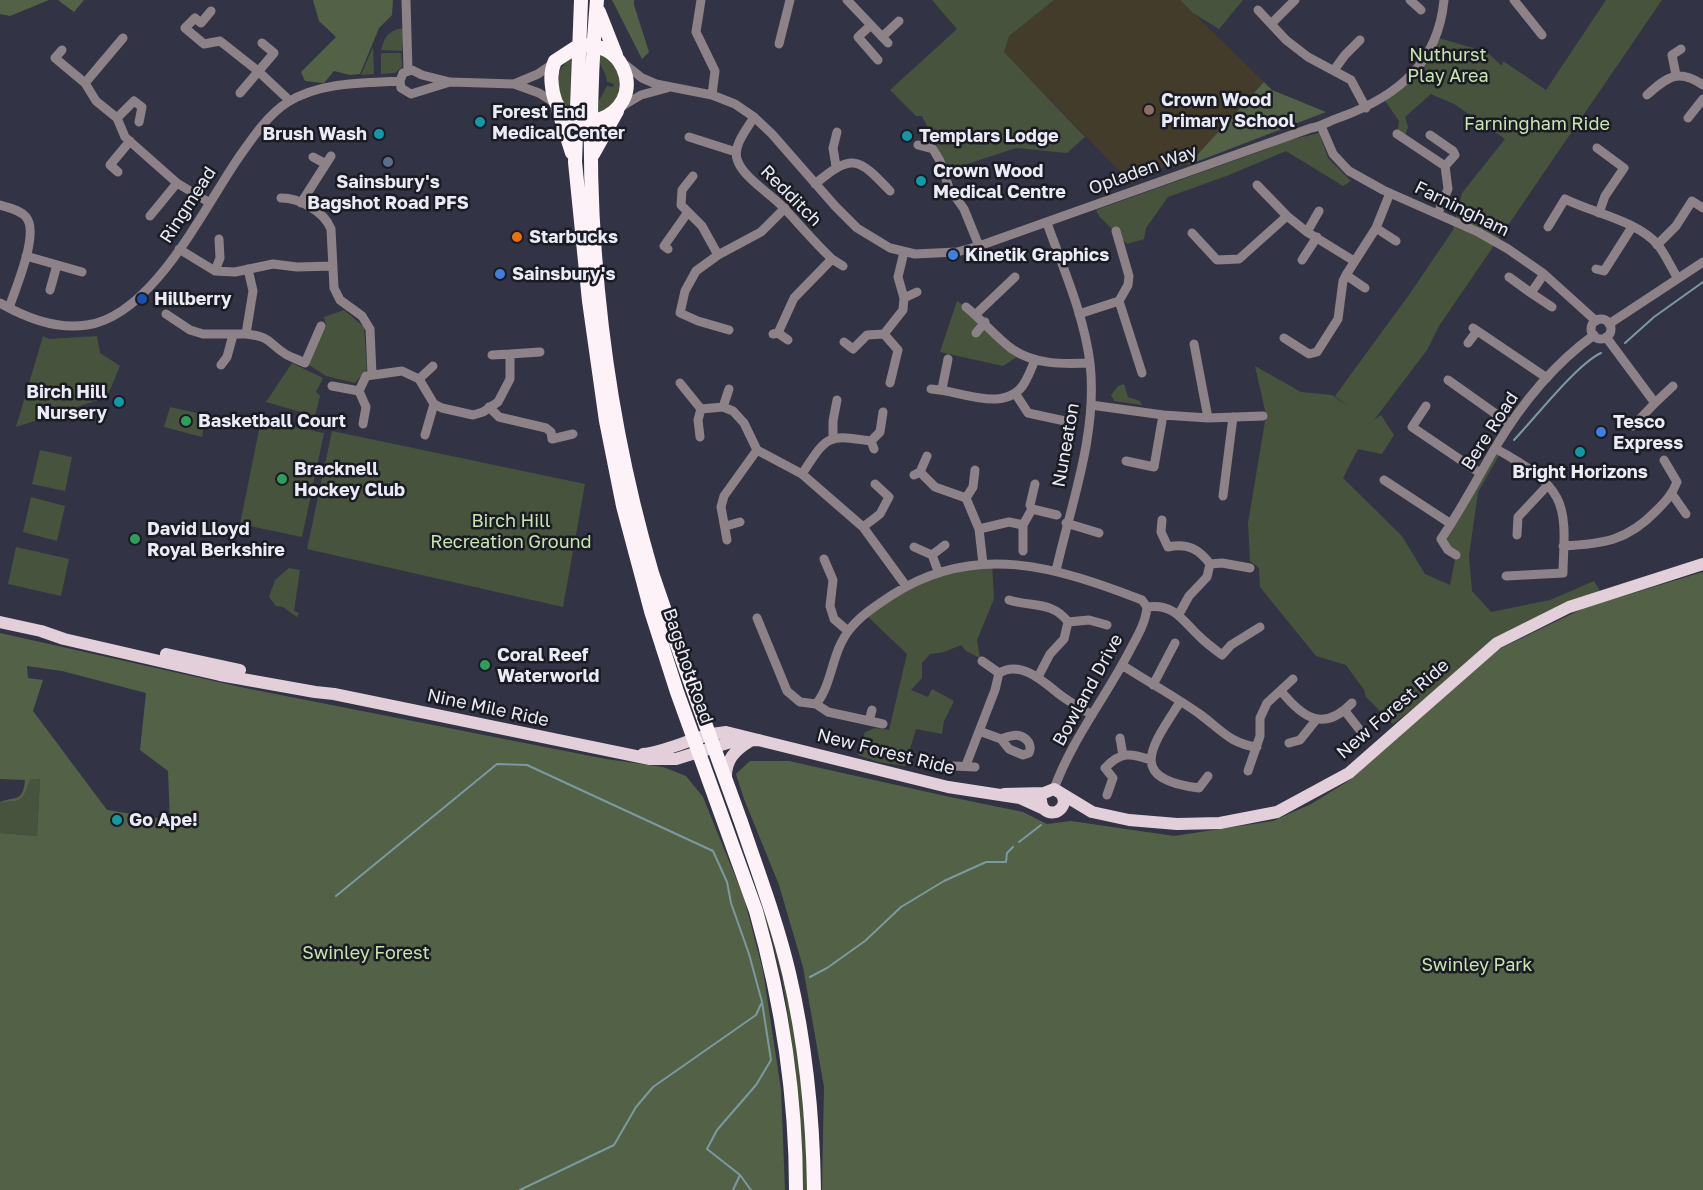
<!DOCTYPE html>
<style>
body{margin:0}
canvas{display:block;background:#323344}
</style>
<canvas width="1703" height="1190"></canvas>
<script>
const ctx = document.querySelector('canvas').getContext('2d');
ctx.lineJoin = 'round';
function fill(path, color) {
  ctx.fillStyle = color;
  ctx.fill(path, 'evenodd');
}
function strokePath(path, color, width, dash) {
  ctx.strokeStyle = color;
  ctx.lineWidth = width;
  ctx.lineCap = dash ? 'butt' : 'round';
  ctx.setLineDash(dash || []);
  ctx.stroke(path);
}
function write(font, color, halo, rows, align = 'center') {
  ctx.font = font + ' "Golos Text",sans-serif';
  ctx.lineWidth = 5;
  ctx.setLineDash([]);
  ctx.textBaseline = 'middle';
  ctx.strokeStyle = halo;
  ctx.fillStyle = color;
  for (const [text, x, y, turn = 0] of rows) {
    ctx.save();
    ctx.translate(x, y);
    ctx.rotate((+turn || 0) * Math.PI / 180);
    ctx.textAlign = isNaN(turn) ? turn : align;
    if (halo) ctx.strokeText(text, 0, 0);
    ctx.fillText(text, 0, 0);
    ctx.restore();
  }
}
fill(new Path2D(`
 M 1054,0 L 1180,0 L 1264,82 L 1188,165 L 1163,167 L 1132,184 L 1004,52 L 1008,37 Z`), '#433c2a');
fill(new Path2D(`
 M 932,0 L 1054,0 L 1009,36 L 1004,52 L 1085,137 L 1067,153 L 1016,148 L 949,170 L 922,116 L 916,116 L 890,90 L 957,29 Z
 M 1180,0 L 1243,0 L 1219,29 L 1193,13 Z
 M 1606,0 L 1662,0 L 1439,326 L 1427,350 L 1374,420 L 1381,415 L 1394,435 L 1382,454 L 1358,449 L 1343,478 L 1402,536 L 1425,574 L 1450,585 L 1456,555 L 1443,542 L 1490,457 L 1501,452 L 1478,492 L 1469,556 L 1472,591 L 1491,612 L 1550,600 L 1594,581 L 1600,591 L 1497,643 L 1393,724 L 1366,697 L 1364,690 L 1346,665 L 1316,656 L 1260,587 L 1259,568 L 1250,561 L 1248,523 L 1266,415 L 1255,366 L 1301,392 L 1332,395 L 1350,408 L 1335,396 L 1411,292 L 1453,230 L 1462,193 L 1505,139 L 1454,104 L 1431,94 L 1405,117 L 1408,127 L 1404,139 L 1397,134 L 1399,121 L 1383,98 L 1401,85 L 1435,37 L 1487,52 L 1502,66 L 1503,61 L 1546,90 Z
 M 404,28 L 402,51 L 381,50 C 385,36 389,30 404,28 Z
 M 373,47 L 374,74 L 361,75 Z
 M 382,53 L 401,53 L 402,67 L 395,73 L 381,74 L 381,54 Z
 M 599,53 C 617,61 630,88 614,104 C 609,109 603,112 598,116 L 597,104 L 607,86 L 613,87 L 614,84 L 607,82 C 606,70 598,67 599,53 Z
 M 571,57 L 570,111 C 554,90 550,77 571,57 Z
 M 1319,133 L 1328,158 L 1351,181 L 1343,186 L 1286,151 L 1229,175 L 1168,197 L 1146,228 L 1144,239 L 1127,244 L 1099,216 L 1096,210 L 1264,150 L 1285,141 Z
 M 957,301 L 966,307 L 1017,357 L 1003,366 L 940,352 Z
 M 344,310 L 364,327 L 367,369 L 355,383 L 326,376 L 309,365 L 326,326 L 324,317 Z
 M 43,336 L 49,339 L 97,336 L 100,353 L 120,366 L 107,397 L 16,427 Z
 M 292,363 L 323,378 L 316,392 L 320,396 L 315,416 L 266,402 Z
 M 1124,384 L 1128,397 L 1140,401 L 1142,405 L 1114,401 L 1111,395 L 1118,386 Z
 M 170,407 L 206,415 L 202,437 L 164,427 Z
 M 261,420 L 324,433 L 302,537 L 240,524 Z
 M 332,431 L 585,484 L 563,607 L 307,549 Z
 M 40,450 L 72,457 L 65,491 L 32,484 Z
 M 31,497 L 65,506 L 57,541 L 23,532 Z
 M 16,547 L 69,559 L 61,596 L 8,584 Z
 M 992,564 L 994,599 L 977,640 L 980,658 L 966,651 L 961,645 L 944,652 L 930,654 L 922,663 L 922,678 L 911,690 L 928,697 L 932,689 L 954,701 L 944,721 L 942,734 L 916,729 L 905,766 L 878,762 L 858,755 L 865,732 L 875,728 L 889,730 L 907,654 L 865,614 L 938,571 Z
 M 289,568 L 300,570 L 294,611 L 299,613 L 297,617 L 283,607 L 276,606 L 269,597 L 275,580 Z
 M 40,778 L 37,836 L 0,833 L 0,802 C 25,802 22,799 31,779 Z
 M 746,851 C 762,901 780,951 789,1002 C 801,1064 806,1127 809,1190 L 800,1190 L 800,1164 L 789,1022 L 782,978 L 772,940 L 745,852 Z`), '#47533d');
fill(new Path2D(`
 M 0,0 L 49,0 L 10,16 L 0,14 Z
 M 58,0 L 84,0 L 74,12 Z
 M 313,0 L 393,0 L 392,15 L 379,28 L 360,74 L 350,75 L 334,71 L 324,83 L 305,81 L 301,72 L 336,37 L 319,21 Z
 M 612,0 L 634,0 L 634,5 L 649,52 L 642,59 Z
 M 1264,82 L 1272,90 L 1326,112 L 1188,165 Z
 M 1703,572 L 1703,1190 L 822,1190 L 824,1087 L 803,967 L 779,885 L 744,799 L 736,774 L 750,761 L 789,761 L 950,797 L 1023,812 L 1047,824 L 1071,821 L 1174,836 L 1273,821 L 1311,804 L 1350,780 L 1497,650 L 1584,608 Z
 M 0,633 L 245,688 L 606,759 L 663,767 L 686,776 L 703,797 L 744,898 L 763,971 L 781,1090 L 785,1190 L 0,1190 L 0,833 L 37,836 L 40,779 L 31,779 C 22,799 25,802 0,802 C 15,796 23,803 25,780 L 0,779 ZM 27,666 L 62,671 L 146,693 L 140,750 L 168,771 L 170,820 L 107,810 L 33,711 L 43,680 L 28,678 Z`), '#536246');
strokePath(new Path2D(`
 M 1625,343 L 1654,317 L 1703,282
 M 1514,440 C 1535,418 1577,364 1601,353
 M 1019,842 L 1041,825
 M 336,896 L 497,764 L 527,765 L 713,851 L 727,882 L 731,903 L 749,954 L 762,1002 L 771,1060 L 756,1085 L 717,1130 L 707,1149 L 740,1175 L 733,1190
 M 810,977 L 827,968 L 865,941 L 901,907 L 944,881 L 986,862 L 1006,862 L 1007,853 L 1013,847
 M 740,1175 L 751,1190
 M 520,1190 L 614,1145 L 636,1107 L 653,1087 L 756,1015 L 761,1004`), '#7b999f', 2);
strokePath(new Path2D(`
 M 406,0 L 408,70
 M 701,0 L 696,32 L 715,71 L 712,95
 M 847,0 L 888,43
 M 1410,0 L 1421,10
 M 1514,0 L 1542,35
 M 1258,10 L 1286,40 L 1308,57 L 1351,80 L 1366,108
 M 211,11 L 201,23 L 195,18 L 185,28 L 204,44 L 220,41 L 258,71 L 290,101
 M 1272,23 L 1295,0
 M 871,25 L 858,37 L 878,60
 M 882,37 L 899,21
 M 123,38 L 85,83 L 96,101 L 117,118 L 125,137 L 177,183 L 210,203
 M 779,44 L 790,0
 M 62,50 L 55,58 L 85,83
 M 623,63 L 642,78 L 656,84 L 712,95 L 735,104 L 754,117 L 772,134 L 835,206 L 857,228 L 890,248 L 915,254 L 957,252 L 979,246 L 1311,128 C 1322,126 1331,120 1341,117 C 1398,96 1438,63 1444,0
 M 1334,70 L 1345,55 L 1360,40
 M 1676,75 L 1672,55 L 1681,49
 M 450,82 L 411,94 L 401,88 L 400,81 L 403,73 L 412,70 L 422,75 L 450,82 L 514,84 L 539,93 L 555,103
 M 514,84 L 538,74 L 554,63
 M 240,93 L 274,53 L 262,43
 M 1647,95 C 1667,77 1678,68 1703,85
 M 619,108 L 641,95 L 667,88
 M 754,117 C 747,129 733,145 737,159 C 742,177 771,194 784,208 C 800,225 815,243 832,259 L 794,298 L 778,333 L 773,334
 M 117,118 L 134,101 L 142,107 L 139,122
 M 1688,118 L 1703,99
 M 1321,126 L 1333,154 L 1349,171 L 1383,190 L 1478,232 L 1508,249 L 1544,274 L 1596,321
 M 1397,134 L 1445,166 L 1448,189 L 1438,213
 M 1430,135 L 1453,151 L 1455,155 L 1445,166
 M 689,137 L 736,152
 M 918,145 L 933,149 L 940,161 L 949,188 L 964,209 L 979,246
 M 1597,148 L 1624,168 L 1605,196 L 1599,213
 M 313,157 L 326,164
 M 836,166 L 833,148 L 837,132
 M 118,172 L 110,165 L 130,141
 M 815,184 C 852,153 858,157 890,191
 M 1257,185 L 1287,216
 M 281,198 C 299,198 324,211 331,229 L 334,288 L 340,300 L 362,316 L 370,329 L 372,374
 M 301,203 L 331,156
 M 0,205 C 9,208 19,209 26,217 C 40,233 15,289 9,308
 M 688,212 L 681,205 L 682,190 L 693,176
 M 150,216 L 177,183
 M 1047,223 C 1063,268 1084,315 1090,363 C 1098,433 1071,504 1056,571
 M 1548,227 L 1565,199 C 1593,213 1638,221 1658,245 C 1665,254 1671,267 1677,277
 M 1376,228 L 1396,241
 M 1116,231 L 1129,276 L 1128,285 L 1119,301
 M 1307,232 L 1319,211
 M 1192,233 L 1217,260 L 1239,259 L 1287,216 L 1307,232 L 1354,261
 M 1657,245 L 1676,226 L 1692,201 L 1703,208
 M 179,249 L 215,271 L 235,272 L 273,264 L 297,267 L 333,266
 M 668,249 L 664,246 L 688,212 L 702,226 L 718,255
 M 26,256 L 82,272
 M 832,259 L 843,266
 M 1302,260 L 1317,237
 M 1596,269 L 1604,271 L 1632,227
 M 215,271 L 220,258 L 219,239
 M 1544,274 L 1531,293 L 1552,307
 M 1346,275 L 1365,288
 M 1509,277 L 1531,293
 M 50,290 L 57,265
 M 904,298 L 917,292
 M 0,303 C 26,318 56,330 87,325 C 152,316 203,210 237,160 C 251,140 267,115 288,102 C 320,82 363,83 400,81
 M 966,307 C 981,319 997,338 1012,349 C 1035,365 1063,364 1090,363
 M 166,314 L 190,330 L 203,334 L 246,334 L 253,291 L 248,269
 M 1079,314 L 1119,301 L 1142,373
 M 975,315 L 1015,277
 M1591 329a10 10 0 1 1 20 0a10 10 0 1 1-20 0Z
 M 1609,324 L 1703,262
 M 1473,328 L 1547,378
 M 729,330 L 698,321 L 680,313 L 685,291 L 696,271 L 718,255 L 761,232 L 785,208
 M 778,333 L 788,340
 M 976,333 L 985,322
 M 246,334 C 273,337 267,343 287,355 C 293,358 299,360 305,363 L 321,326
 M 1606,337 L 1655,403 L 1633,426
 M 1284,338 L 1309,354 L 1317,352 L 1338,319 L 1343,281 L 1346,275 L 1376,228 L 1390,193
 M 844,342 L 853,349 L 867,335 L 884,334
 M 1468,343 L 1477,331
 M 1194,344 L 1208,418
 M 492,355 L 510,354
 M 221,365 L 227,357 L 233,335
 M 419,379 L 433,366
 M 1448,380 L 1510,424
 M 680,383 L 701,409 L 723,407 L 733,411 L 744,423 L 757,450 L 802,474 L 863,527 L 906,586
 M 890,383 L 898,350 L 884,334 L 903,310 L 904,298 L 898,277 L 904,252
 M 332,386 L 359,391
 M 931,389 C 959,390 1007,415 1025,382 C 1029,375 1032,367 1035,360
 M 942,389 L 948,359
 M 1015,393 L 1028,413 L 1065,421
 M 1655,403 L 1673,386
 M 1091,405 L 1163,415 L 1208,418 L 1263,416
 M 1426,406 L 1412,427 L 1480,473
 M 489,407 L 499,417 L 546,428 L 551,432 L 552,439 L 573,434
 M 723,407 L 729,389
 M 363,424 L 366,407 L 359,391 L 366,376 L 402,371 L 419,379 L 434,404 L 442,408 L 473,415 L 483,412 L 498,402 L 510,379 L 510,354 L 540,352
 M 425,435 L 434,404
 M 700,437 L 698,420 L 701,409
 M 833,438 L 833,421 L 837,400
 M 871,441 L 880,432 L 883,412
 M 1495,448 C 1516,461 1545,475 1557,498 C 1568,519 1563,551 1563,573 L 1506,576
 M 1126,461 L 1154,467 L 1163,415
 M 920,472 L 927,456
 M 802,474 C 827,436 826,434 871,441 L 874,449
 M 914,475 L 920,472 L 935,487 L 966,498
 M 1384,480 L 1451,524
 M 1672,494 L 1686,514
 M 1223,496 L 1233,417
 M 966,498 L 979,529 L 983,564
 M 966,498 L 973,487 L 975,470
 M 1032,509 L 1057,515
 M 1162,520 L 1161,532 L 1168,547 C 1188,543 1199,549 1210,564 L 1207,577 L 1189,596 L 1179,614
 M 1066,523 L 1099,533
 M 1023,525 L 1023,551
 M 726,526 L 740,522
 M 863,527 L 880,514 L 889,497 L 875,484
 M 979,529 L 1009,522 L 1023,525 L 1032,509 L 1030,505 L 1035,484
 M 1517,535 L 1518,517 L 1547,486
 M 727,540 L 721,507 L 724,496 L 757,450
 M 1563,546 C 1603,544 1627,541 1656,511 C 1665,502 1672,495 1677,482 L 1664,460
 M 914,547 L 932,555 L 938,571
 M 932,555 L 945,545
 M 1456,555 L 1448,550 L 1441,539 C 1461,510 1477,479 1495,448 C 1520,406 1554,364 1594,335
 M 824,559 L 833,580 L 830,606 L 834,619 L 848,631
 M 1210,564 L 1222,563 L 1250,568
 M 1009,600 C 1031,607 1053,601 1068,622
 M 1147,607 C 1174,603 1182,620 1199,636 C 1206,643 1214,649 1222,655 L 1231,645 L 1260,627
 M 757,618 L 787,691 L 800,702 L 816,704 C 833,684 831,652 850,629 C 861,615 877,605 892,595 C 975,541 1057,567 1142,600 L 1147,607
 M 1068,622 L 1089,620 L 1107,625
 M 982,661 L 999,673
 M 1122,665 C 1148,682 1176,697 1201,715 C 1221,730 1231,744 1257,747
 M 999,673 C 1021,660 1043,681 1059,694 C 1069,702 1081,708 1092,715
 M 1038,677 L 1050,654 L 1064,639 L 1068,622
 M 1153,685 L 1175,643
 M 1281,691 C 1302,717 1323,733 1352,703
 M 1180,702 C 1152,746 1125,779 1199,788 L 1208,776
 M 816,704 L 828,712 L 883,724
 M 1345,711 L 1359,729
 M 869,721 L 872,710
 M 979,731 L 1001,739 L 1009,749 L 1023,755 L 1029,753 C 1034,742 1022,733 1011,736 C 1008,736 1005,738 1001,739
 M 1120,738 L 1123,755
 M 1289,743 L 1300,740 L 1316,720
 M 966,765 L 995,690 L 999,673
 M 954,766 L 975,767
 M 1248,771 L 1260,736 L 1260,718 L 1267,703 L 1293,679
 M 1054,789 C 1072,739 1106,697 1130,650 C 1137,637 1146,622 1147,607
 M 1107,795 L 1113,778 L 1105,768 C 1121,751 1131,753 1151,760`), '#8c8287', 9);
strokePath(new Path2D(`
 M 0,622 L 41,631 L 64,639 L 220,675 L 315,692 L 334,694 L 650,759 L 676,759 L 734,741 L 759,740
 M 166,654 L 240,670
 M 643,754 C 672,751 697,734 726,732 L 948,787 L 1020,798 L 1042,808
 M 726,779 C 725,760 735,750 750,741
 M 1004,794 L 1044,793 L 1054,789 L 1092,812 L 1129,820 L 1177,824 L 1220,823 L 1277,812 L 1349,773 L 1497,643 L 1569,607 L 1703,564
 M 1041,800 C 1041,809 1047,814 1056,812 C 1063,809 1066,802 1062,795`), '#e3cfd9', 12);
strokePath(new Path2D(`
 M 581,0 L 575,162 L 589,301 L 606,421 L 623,506 L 651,611 L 677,692 L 756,911 C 782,1003 796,1095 796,1190
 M 597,0 C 580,191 598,389 652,573 C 680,656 711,739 741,822 C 758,872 777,922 789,973 C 806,1045 813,1117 814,1190
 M 599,12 L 616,55
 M 585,45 C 602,46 615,51 623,68 C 645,117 564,147 553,93 C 551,82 550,72 555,61 L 578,46 Z
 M 558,109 L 572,153
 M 593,154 L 617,111`), '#fcf2f7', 14);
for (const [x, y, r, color] of [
 [1149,110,6,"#8d6e63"],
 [480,122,6,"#0f9aa8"],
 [379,134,6,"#0f9aa8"],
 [907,136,6,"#0f9aa8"],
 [388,162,6,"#5c6f8a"],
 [921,181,6,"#0f9aa8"],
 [517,237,6,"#e8710a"],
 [953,255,6,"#3f7fe0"],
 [500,274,6,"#3f7fe0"],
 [142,299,6,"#1a4fb4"],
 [119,402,6,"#0f9aa8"],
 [186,421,6,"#2e9e5b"],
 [1601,432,6,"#3f7fe0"],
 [1580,452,6,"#0f9aa8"],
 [282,479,6,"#2e9e5b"],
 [135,539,6,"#2e9e5b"],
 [485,665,6,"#2e9e5b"],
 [117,820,6,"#0f9aa8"]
]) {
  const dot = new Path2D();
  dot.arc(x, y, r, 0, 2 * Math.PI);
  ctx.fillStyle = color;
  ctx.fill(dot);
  strokePath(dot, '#1b1c23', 2);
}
write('18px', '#c8e5af', '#1b1c23', [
 ["Nuthurst",1448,55],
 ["Play Area",1448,76],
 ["Farningham Ride",1537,124],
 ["Birch Hill",511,521],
 ["Recreation Ground",511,542],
 ["Swinley Forest",366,953],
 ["Swinley Park",1477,965]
]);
write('bold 18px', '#eaebf7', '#1b1c23', [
 ["Crown Wood",1161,100],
 ["Primary School",1161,121],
 ["Forest End",492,112],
 ["Medical Center",492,133],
 ["Brush Wash",367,134,"right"],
 ["Templars Lodge",919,136],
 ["Crown Wood",933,171],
 ["Medical Centre",933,192],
 ["Sainsbury's",388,182,"center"],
 ["Bagshot Road PFS",388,203,"center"],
 ["Starbucks",529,237],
 ["Kinetik Graphics",965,255],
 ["Sainsbury's",512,274],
 ["Hillberry",154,299],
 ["Birch Hill",107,392,"right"],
 ["Nursery",107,413,"right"],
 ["Basketball Court",198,421],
 ["Tesco",1613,422],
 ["Express",1613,443],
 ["Bracknell",294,469],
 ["Hockey Club",294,490],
 ["Bright Horizons",1580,472,"center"],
 ["David Lloyd",147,529],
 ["Royal Berkshire",147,550],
 ["Coral Reef",497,655],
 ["Waterworld",497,676],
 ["Go Ape!",129,820]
], 'left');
write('18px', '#eaebf7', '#1b1c23', [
 ["Opladen Way",1143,170,-20],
 ["Redditch",791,196,45],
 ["Ringmead",188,205,-57],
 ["Farningham",1462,209,26],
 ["Bere Road",1490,431,-57],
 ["Nuneaton",1066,445,-80],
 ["Bagshot Road",688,666,71],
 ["Bowland Drive",1088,690,-61],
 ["Nine Mile Ride",488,708,12],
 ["New Forest Ride",1393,709,-41],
 ["New Forest Ride",886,752,14]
]);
</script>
